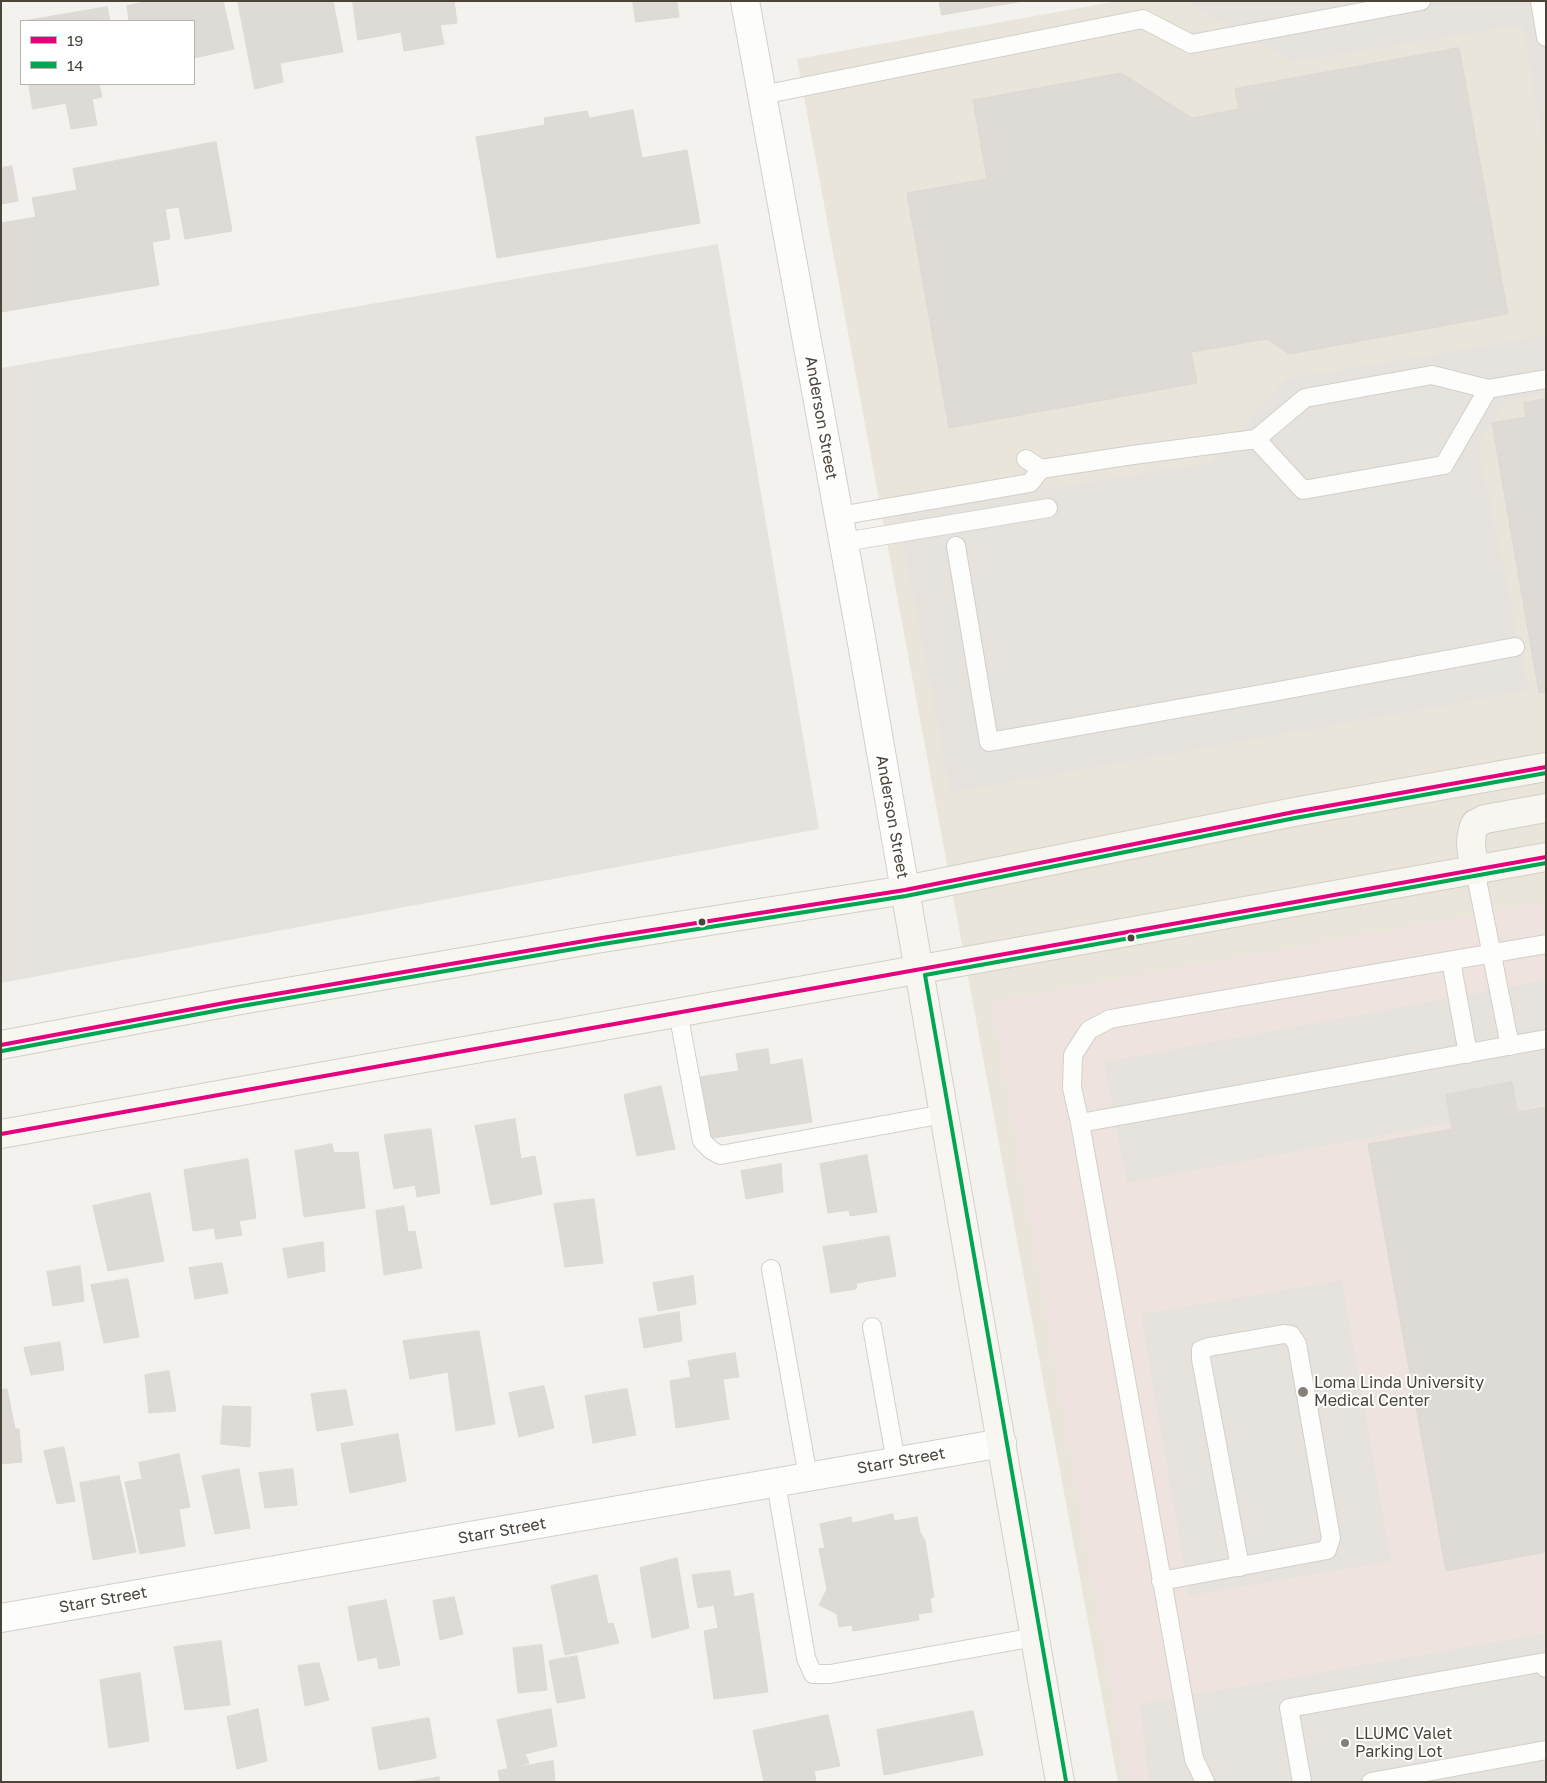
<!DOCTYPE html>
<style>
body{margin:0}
#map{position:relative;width:1547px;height:1783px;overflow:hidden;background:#f4f2ee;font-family:"Golos Text",sans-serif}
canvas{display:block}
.frame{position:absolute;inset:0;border:2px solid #4b4439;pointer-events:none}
.legend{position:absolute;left:20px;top:20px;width:175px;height:65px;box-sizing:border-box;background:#fff;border:1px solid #b7b4b0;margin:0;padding:6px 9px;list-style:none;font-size:15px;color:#4b4439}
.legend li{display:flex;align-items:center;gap:10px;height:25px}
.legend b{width:25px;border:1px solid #b7b4b0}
</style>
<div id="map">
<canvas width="1547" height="1783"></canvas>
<div class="frame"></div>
<ul class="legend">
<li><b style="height:6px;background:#e5007d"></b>19</li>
<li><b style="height:6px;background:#00a651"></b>14</li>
</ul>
</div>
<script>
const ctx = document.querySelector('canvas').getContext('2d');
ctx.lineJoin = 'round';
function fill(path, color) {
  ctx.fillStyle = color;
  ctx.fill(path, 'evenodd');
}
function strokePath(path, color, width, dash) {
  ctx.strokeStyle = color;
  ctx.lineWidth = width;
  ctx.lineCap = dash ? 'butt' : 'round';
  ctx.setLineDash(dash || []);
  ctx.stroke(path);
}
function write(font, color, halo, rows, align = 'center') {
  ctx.font = font + ' "Golos Text",sans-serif';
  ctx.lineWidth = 4;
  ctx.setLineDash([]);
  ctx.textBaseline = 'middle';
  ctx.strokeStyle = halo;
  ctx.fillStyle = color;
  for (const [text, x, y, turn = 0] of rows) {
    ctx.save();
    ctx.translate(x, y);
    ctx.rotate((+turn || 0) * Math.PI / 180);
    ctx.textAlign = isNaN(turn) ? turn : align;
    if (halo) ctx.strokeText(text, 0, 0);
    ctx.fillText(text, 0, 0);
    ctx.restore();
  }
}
fill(new Path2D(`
 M 1118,1 L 1546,1 L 1546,1782 L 1118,1782 L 797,59 Z`), '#eae5da');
fill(new Path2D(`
 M 1546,902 L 1546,1782 L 1127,1782 L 992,1002 Z`), '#eee3df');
fill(new Path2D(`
 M 1184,1 L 1546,1 L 1546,156 L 1522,25 L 1293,62 Z
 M 718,244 L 819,829 L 1,983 L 1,368 Z
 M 1546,335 L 1546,393 L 1507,400 L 1478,445 L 1529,691 L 951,793 L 897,512 L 1211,463 L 1287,379 Z
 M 1546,980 L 1546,1105 L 1127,1183 L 1104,1062 Z
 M 1342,1280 L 1391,1561 L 1189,1596 L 1141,1314 Z
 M 1546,1633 L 1546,1782 L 1149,1782 L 1140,1704 Z`), '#e6e3df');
const building = new Path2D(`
 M 149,1 L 223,1 L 234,49 L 194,58 L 194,21 L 129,21 L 127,6 Z
 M 238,1 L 333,1 L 343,52 L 280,63 L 283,82 L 255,89 Z
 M 353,1 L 454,1 L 457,23 L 440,25 L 444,44 L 404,51 L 401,32 L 358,40 Z
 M 633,1 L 677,1 L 679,17 L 636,22 Z
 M 939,1 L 1023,1 L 942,15 Z
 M 107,7 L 110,21 L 24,21 Z
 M 1459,48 L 1508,314 L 1289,354 L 1267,339 L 1191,352 L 1197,383 L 949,428 L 907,193 L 987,179 L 973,100 L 1121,73 L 1192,118 L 1239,109 L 1235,89 Z
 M 29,84 L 99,84 L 102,97 L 92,99 L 97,125 L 71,129 L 66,103 L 33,109 Z
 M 633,110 L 642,158 L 687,150 L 700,223 L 497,258 L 476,137 L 545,125 L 544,118 L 587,111 L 589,118 Z
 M 216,142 L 232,231 L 185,239 L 179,207 L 165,209 L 170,239 L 152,242 L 159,285 L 1,312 L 1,223 L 36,217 L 32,198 L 77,190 L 73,169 Z
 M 12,166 L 18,201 L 1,204 L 1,168 Z
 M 1546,399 L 1546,692 L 1539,693 L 1492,423 L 1526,417 L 1524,403 Z
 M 768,1049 L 770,1065 L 802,1059 L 812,1122 L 708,1139 L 698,1077 L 739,1071 L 736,1054 Z
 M 1512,1082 L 1517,1112 L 1546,1107 L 1546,1552 L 1446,1571 L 1368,1144 L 1452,1129 L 1446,1095 Z
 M 661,1086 L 675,1149 L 637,1156 L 624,1095 Z
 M 515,1119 L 521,1159 L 535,1156 L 542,1194 L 491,1205 L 475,1126 Z
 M 431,1129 L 440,1193 L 417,1197 L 415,1185 L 394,1189 L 384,1135 Z
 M 332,1144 L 334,1153 L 358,1152 L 365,1208 L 304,1217 L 295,1151 Z
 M 867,1155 L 877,1212 L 850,1216 L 849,1210 L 828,1213 L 820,1164 Z
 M 248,1159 L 256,1218 L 239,1221 L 242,1235 L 216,1239 L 214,1228 L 193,1231 L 184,1170 Z
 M 781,1164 L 783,1192 L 746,1199 L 741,1171 Z
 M 150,1193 L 164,1261 L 108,1271 L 93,1206 Z
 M 594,1199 L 603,1263 L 565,1267 L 554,1204 Z
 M 404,1206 L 408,1232 L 415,1231 L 422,1268 L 384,1275 L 376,1211 Z
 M 889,1236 L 896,1276 L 857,1283 L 856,1289 L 831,1293 L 823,1247 Z
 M 323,1242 L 325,1271 L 288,1278 L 283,1249 Z
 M 222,1263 L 228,1293 L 195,1299 L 189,1268 Z
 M 80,1266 L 84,1301 L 53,1306 L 47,1272 Z
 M 693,1276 L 696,1304 L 658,1311 L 653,1283 Z
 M 128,1279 L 139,1337 L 104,1343 L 91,1285 Z
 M 679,1312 L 682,1341 L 644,1348 L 639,1319 Z
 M 479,1331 L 495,1424 L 456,1431 L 448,1372 L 410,1379 L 403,1341 Z
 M 60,1342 L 64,1370 L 31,1375 L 24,1348 Z
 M 735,1353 L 739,1377 L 723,1379 L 729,1419 L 676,1428 L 670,1381 L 691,1377 L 688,1361 Z
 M 169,1371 L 176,1411 L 149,1413 L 145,1375 Z
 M 544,1386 L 554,1428 L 519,1437 L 509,1393 Z
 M 7,1389 L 15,1429 L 19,1429 L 22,1462 L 1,1464 L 1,1390 Z
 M 627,1389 L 636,1435 L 593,1443 L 585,1396 Z
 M 346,1390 L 353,1425 L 317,1431 L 311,1394 Z
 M 223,1406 L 251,1407 L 250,1447 L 221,1444 Z
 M 398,1434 L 406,1481 L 350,1493 L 341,1444 Z
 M 64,1447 L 75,1501 L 57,1504 L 44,1451 Z
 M 179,1454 L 190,1507 L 179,1509 L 185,1546 L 140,1554 L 125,1482 L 142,1479 L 139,1463 Z
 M 239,1469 L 250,1528 L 215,1534 L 202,1476 Z
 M 293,1469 L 297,1505 L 265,1508 L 259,1473 Z
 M 119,1476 L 136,1552 L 93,1560 L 80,1483 Z
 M 893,1514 L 894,1521 L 917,1517 L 920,1532 L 925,1541 L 934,1597 L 930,1598 L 932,1612 L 918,1614 L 919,1620 L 853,1631 L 852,1625 L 839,1627 L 837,1614 L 819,1605 L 827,1589 L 819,1549 L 825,1548 L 820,1524 L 851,1517 L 852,1523 Z
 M 677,1558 L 689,1628 L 652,1638 L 640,1568 Z
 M 730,1571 L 734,1597 L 753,1593 L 768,1692 L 714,1699 L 704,1631 L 718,1628 L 714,1605 L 698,1608 L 692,1575 Z
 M 597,1575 L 608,1624 L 613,1623 L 619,1643 L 565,1655 L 551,1586 Z
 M 454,1597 L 463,1634 L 440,1640 L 433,1601 Z
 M 386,1600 L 400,1665 L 379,1669 L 377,1657 L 358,1661 L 348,1607 Z
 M 221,1641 L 230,1705 L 185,1710 L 174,1647 Z
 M 542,1645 L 547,1690 L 518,1693 L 513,1648 Z
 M 577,1656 L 585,1698 L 557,1703 L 549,1661 Z
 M 319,1663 L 329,1700 L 305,1706 L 298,1666 Z
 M 140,1673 L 149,1741 L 109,1748 L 100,1680 Z
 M 258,1709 L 267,1761 L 237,1769 L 227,1717 Z
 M 551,1709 L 557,1746 L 525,1754 L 529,1763 L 508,1769 L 497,1720 Z
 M 973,1711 L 983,1755 L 884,1775 L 877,1730 Z
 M 828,1715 L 840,1766 L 814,1771 L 816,1782 L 764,1782 L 753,1731 Z
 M 429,1718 L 436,1758 L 379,1770 L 372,1728 Z
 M 553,1761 L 555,1782 L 500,1782 L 498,1771 Z
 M 439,1777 L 440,1782 L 410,1782 Z`);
fill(building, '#dedbd6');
strokePath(building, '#dcd9d4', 1);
const service = new Path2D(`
 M 1540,1 L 1546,37
 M 762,95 L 1143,19 L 1191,44 L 1421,1
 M 1488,389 L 1444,465 L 1303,490 L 1256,439 L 1305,398 L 1432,375 L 1488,389 L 1546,379
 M 1041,469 L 1133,455 L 1256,439
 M 839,516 L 1030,483 L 1041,469 L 1026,459
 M 844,542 L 1048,508
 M 956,546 L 989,742 L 1273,692 L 1515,647
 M 1475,870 L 1510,1046
 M 1451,961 L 1468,1054
 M 678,1012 L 702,1141 L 711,1150 L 720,1155 L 944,1114
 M 1080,1123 L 1546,1039
 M 771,1269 L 808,1477
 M 872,1327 L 896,1462
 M 776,1483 L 806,1658 L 813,1674 L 830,1674 L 1035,1637
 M 1161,1581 L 1327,1550 L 1331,1538 L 1297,1344 L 1291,1335 L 1284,1334 L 1209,1347 L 1201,1350 L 1201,1359 L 1240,1567
 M 1205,1782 L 1194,1759 L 1080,1123 L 1072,1088 L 1073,1055 L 1089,1030 L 1110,1019 L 1546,944
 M 1302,1782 L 1289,1708 L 1545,1662 L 1546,1668
 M 1371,1782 L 1546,1750`);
const minor = new Path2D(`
 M 1,1618 L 1002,1443`);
const tertiary = new Path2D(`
 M 745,1 L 862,643 L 905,890`);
const secondary = new Path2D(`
 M 1475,870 C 1472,853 1468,840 1475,824 L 1485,819 L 1546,808
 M 905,890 L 1060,1782
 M 1,1045 L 235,1001 L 602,938 L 905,890 L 1294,812 L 1546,767
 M 1,1134 L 1546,857`);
strokePath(service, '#d2d0cb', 20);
strokePath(minor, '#d2d0cb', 30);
strokePath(tertiary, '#d2d0cb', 30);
strokePath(secondary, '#d3cfc5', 30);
strokePath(service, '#fdfdfc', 18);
strokePath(minor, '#fdfdfc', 28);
strokePath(tertiary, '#fdfdfc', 28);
strokePath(secondary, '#f7f6f1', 28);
strokePath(new Path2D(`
 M 1,1045 L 235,1001 L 602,938 L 905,890 L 1294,812 L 1546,767
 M 1,1134 L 1546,857`), '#e5007d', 4);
strokePath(new Path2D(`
 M 2,1051 L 236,1007 L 603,944 L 906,896 L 1295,818 L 1546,773
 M 1066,1781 L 925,975 L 1546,863`), '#00a651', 4);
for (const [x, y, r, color] of [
 [702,922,4.5,"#4b4439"],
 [1131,938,4.5,"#4b4439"],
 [1303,1392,6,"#868178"],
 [1345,1743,5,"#868178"]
]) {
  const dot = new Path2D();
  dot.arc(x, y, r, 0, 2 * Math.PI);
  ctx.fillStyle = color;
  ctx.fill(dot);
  strokePath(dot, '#fff', 2);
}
write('16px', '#4b4439', '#fff', [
 ["Anderson Street",821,418,80],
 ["Anderson Street",892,817,80],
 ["Starr Street",901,1461,-10],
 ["Starr Street",502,1531,-10],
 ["Starr Street",103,1600,-10]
]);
write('16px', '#4b4439', '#fff', [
 ["Loma Linda University",1314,1383],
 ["Medical Center",1314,1401],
 ["LLUMC Valet",1355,1734],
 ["Parking Lot",1355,1752]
], 'left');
</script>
